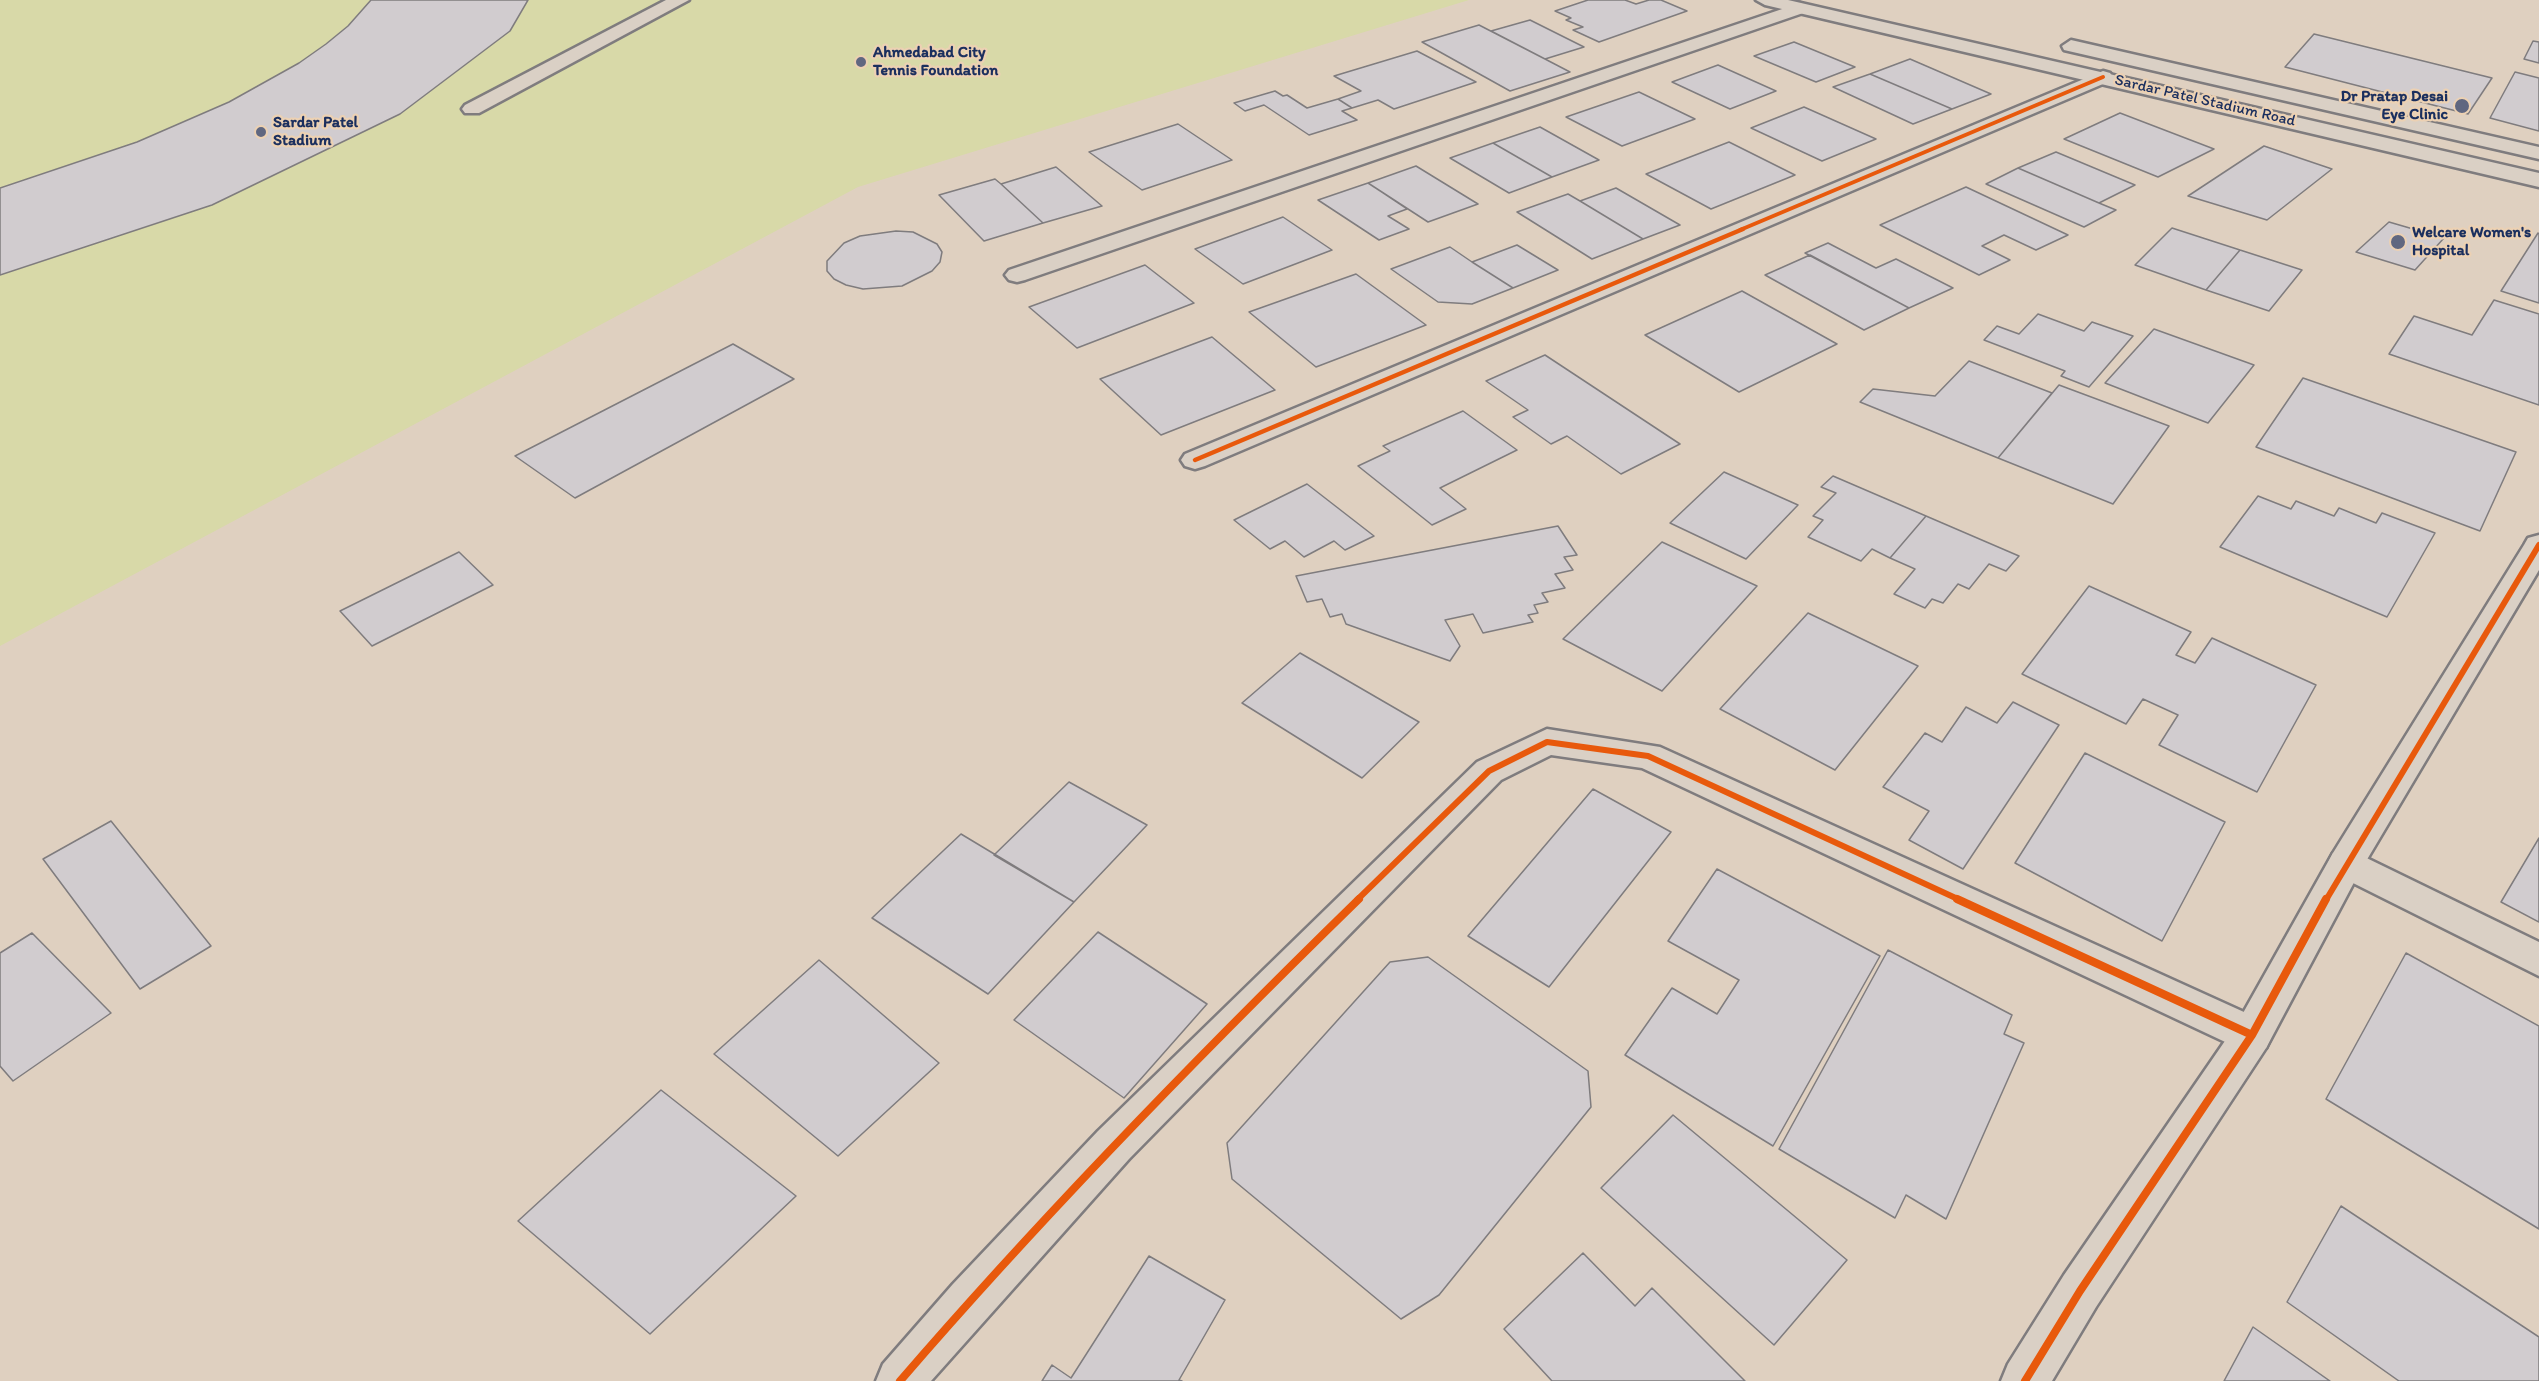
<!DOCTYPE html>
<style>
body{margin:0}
canvas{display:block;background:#dfd0c0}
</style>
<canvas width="2539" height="1381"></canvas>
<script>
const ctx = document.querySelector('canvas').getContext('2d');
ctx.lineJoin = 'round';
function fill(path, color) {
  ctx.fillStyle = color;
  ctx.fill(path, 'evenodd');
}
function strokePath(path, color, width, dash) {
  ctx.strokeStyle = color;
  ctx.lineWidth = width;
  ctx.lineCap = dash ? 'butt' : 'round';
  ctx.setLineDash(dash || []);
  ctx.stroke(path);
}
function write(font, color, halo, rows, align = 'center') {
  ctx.font = font + ' Itim,sans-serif';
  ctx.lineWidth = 4.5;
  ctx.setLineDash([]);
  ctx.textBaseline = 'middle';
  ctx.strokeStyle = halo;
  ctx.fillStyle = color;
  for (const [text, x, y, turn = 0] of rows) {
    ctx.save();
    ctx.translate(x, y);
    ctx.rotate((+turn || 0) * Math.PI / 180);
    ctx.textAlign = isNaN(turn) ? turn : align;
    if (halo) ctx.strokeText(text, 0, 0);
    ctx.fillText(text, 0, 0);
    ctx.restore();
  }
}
fill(new Path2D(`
 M 0,0 L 1469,0 L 858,187 L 0,646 Z`), '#d8d9a8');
const building = new Path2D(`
 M 371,0 L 528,0 L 510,31 L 400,114 L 212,205 L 0,275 L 0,188 L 137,142 L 229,102 L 299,63 L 326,44 L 348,26 Z
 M 1588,0 L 1625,0 L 1636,4 L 1649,0 L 1661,0 L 1687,11 L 1599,42 L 1573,30 L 1583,27 L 1566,20 L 1571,18 L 1555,11 Z
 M 1530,20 L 1584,47 L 1545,59 L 1491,31 Z
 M 1479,25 L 1545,59 L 1570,72 L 1510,91 L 1422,42 Z
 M 2314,34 L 2492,78 L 2468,114 L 2285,67 Z
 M 2533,41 L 2539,42 L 2539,63 L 2524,59 Z
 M 1794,42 L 1855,67 L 1816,82 L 1754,56 Z
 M 1417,51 L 1476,82 L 1394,109 L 1378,100 L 1352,108 L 1338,99 L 1361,91 L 1334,76 Z
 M 1910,59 L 1991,94 L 1952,109 L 1870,74 Z
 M 1718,65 L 1776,91 L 1730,109 L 1672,82 Z
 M 2515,72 L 2539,78 L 2539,131 L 2490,118 Z
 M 1870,74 L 1952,109 L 1913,124 L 1833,87 Z
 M 1275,91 L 1283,96 L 1287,95 L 1307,108 L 1338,99 L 1352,108 L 1342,111 L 1357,120 L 1309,135 L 1264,105 L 1245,111 L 1234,103 Z
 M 1639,92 L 1695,119 L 1622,146 L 1566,117 Z
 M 1804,107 L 1876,139 L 1822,161 L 1751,128 Z
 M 2120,113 L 2214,149 L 2158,177 L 2064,139 Z
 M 1178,124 L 1232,160 L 1142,190 L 1089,152 Z
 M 1540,127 L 1599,160 L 1552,177 L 1493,143 Z
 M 1729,142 L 1795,175 L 1711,209 L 1646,174 Z
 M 1493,143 L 1552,177 L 1509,193 L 1450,158 Z
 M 2264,146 L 2332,169 L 2267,220 L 2188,196 Z
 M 2056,152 L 2135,185 L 2099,203 L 2018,168 Z
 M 1416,166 L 1478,204 L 1428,222 L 1368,183 Z
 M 1056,167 L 1102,206 L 1043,223 L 1001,184 Z
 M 2018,168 L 2099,203 L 2116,210 L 2084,227 L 1986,184 Z
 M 995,179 L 1001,184 L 1043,223 L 984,241 L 939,195 Z
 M 1368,183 L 1407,209 L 1388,216 L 1409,229 L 1379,240 L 1318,200 Z
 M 1966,187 L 2068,235 L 2036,250 L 2004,235 L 1982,246 L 2010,260 L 1979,275 L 1880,225 Z
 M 1616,188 L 1680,225 L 1643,239 L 1580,201 Z
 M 1568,194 L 1580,201 L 1643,239 L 1592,259 L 1517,212 Z
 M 1283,217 L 1332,250 L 1243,284 L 1195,249 Z
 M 2389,222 L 2444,238 L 2415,270 L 2356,252 Z
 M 2172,228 L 2240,250 L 2206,290 L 2135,265 Z
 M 896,231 L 913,232 L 937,244 L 942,252 L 940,262 L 932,271 L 902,286 L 863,289 L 846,285 L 834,279 L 827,271 L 827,261 L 844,243 L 860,236 Z
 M 2538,233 L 2539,234 L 2539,303 L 2501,291 Z
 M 1828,243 L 1876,268 L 1896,259 L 1953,288 L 1909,308 L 1805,253 Z
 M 1517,245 L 1558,270 L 1513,288 L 1472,262 Z
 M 1450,247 L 1472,262 L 1513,288 L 1472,304 L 1438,302 L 1391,269 Z
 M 2240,250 L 2302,270 L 2269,311 L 2206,290 Z
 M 1810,255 L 1909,308 L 1864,330 L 1765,275 Z
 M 1145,265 L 1194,303 L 1077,348 L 1029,307 Z
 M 1356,274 L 1426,325 L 1316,367 L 1249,312 Z
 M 1742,291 L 1837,344 L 1739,392 L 1645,335 Z
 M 2494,300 L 2539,314 L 2539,405 L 2389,354 L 2414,316 L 2472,335 Z
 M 2038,314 L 2084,331 L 2092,322 L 2133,336 L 2089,387 L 2061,376 L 2065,371 L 1984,340 L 1997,326 L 2019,334 Z
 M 2154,329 L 2254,365 L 2208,423 L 2105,383 Z
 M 1212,337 L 1275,390 L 1161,435 L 1100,379 Z
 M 733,344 L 794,379 L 575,498 L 515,456 Z
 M 1545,355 L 1680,444 L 1621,474 L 1567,436 L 1551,444 L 1513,417 L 1528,410 L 1486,381 Z
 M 1969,361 L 2052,393 L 1998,458 L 1860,402 L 1873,389 L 1935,396 Z
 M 2303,378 L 2516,452 L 2480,531 L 2256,447 Z
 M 2059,385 L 2169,426 L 2113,504 L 1998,458 Z
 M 1463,411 L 1517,450 L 1440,488 L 1466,509 L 1432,525 L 1358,466 L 1390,451 L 1383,446 Z
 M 1724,472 L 1798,505 L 1746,559 L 1670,523 Z
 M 1833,476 L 1926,516 L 1890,558 L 1872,549 L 1861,561 L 1808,537 L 1823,520 L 1813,516 L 1836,493 L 1821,487 Z
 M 1307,484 L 1374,536 L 1345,550 L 1334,541 L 1304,557 L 1285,541 L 1270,549 L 1234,520 Z
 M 2258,496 L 2291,509 L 2296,501 L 2334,516 L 2339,508 L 2376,523 L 2382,513 L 2435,533 L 2387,617 L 2220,547 Z
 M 1926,516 L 2019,556 L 2006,571 L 1989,564 L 1969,589 L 1958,584 L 1943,603 L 1932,599 L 1925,608 L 1894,594 L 1915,569 L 1890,558 Z
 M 1558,526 L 1577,555 L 1564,557 L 1573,570 L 1555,574 L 1565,588 L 1542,593 L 1548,602 L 1534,605 L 1538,613 L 1528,615 L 1533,622 L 1483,633 L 1473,614 L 1445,620 L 1460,646 L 1450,661 L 1346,624 L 1342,614 L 1330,617 L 1322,599 L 1307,602 L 1296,576 Z
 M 1662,542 L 1757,586 L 1662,691 L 1563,639 Z
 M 459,552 L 493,585 L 372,646 L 340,611 Z
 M 2089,586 L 2191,632 L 2176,655 L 2195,663 L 2212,638 L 2316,685 L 2257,792 L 2159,745 L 2178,715 L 2143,699 L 2126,724 L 2022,674 Z
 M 1808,613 L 1918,666 L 1835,770 L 1720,709 Z
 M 1300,653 L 1419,722 L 1362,778 L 1242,703 Z
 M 2013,702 L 2059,725 L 1963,869 L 1909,840 L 1929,811 L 1883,787 L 1925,733 L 1942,742 L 1966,707 L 1997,723 Z
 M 2085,753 L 2225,822 L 2162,941 L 2015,863 Z
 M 1069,782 L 1147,825 L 1074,902 L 994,855 Z
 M 1593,789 L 1671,832 L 1549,987 L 1468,936 Z
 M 111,821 L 211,946 L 140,989 L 43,859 Z
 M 961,834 L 1074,902 L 988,994 L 872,918 Z
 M 2539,838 L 2539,922 L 2501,902 Z
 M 1717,869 L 1880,956 L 1773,1146 L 1625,1055 L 1672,988 L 1717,1014 L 1739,980 L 1668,941 Z
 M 1098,932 L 1207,1004 L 1124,1098 L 1014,1020 Z
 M 32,933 L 111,1013 L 13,1081 L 0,1066 L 0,953 Z
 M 1888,950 L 2012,1015 L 2004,1034 L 2024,1043 L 1946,1219 L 1906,1195 L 1895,1218 L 1779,1149 Z
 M 2406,953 L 2539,1026 L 2539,1229 L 2326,1099 Z
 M 1428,957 L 1588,1071 L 1591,1107 L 1439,1295 L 1401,1319 L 1232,1179 L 1227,1143 L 1390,962 Z
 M 819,960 L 939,1063 L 838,1156 L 714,1054 Z
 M 661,1090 L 796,1196 L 650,1334 L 518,1221 Z
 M 1673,1115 L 1847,1260 L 1774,1345 L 1601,1188 Z
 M 2341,1206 L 2539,1337 L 2539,1381 L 2399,1381 L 2287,1302 Z
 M 1583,1253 L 1635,1306 L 1652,1288 L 1745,1381 L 1552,1381 L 1504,1329 Z
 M 1149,1256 L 1225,1300 L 1179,1380 L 1182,1381 L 1042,1381 L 1052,1365 L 1071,1378 Z
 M 2253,1327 L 2330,1381 L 2224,1381 Z`);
fill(building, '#d1cccf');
strokePath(building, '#7f7c7e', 1.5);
const lane = new Path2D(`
 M 666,0 L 689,0 L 479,113 L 465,113 L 462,109 L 465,105 Z`);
const street = new Path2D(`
 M 1800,3 L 1809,8 L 1806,12 L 1025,280 L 1017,282 L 1009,280 L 1005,275 L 1009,270 Z
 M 2103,71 L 2110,73 L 2113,77 L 2110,81 L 1205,466 L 1195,469 L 1185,466 L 1181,460 L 1185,454 Z
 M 1547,729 L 1660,747 L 2266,1022 L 2272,1035 L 2266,1048 L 2252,1053 L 2238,1048 L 1642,768 L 1551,755 L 1501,780 L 1129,1159 L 931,1381 L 876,1381 L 883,1364 L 953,1284 L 1098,1131 L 1477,762 Z
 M 2346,848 L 2539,942 L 2539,976 L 2333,873 L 2328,863 L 2333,853 Z`);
const secondary = new Path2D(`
 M 1756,0 L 1788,0 L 2539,173 L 2539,187 L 1765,5 Z
 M 2071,40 L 2539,147 L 2539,159 L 2064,50 L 2062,46 Z
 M 2539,535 L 2539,570 L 2359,873 L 2266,1048 L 2096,1307 L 2052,1381 L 2001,1381 L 2008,1364 L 2064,1275 L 2238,1022 L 2333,853 L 2524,545 L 2528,538 Z`);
strokePath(lane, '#7f7c7e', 5);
strokePath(street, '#7f7c7e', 5);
strokePath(secondary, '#7f7c7e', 5);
fill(lane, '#dad0c5');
fill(street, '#dad0c5');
fill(secondary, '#dad0c5');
strokePath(new Path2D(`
 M 1740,230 L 2103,77`), '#e8590c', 4);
strokePath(new Path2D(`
 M 1195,460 L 1743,229`), '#e8590c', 4.5);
strokePath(new Path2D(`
 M 1357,900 L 1489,771 L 1547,742 L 1648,756 L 1960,900
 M 2326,900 L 2539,545`), '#e8590c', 6);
strokePath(new Path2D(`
 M 1957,899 L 2252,1035
 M 900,1381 C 1045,1213 1200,1054 1359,899
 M 2025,1381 L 2080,1291 L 2252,1035 L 2326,899`), '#e8590c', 8);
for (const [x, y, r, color] of [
 [861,62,6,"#606780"],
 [2462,106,8,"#606780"],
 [261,132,6,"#606780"],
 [2398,242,8,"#606780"]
]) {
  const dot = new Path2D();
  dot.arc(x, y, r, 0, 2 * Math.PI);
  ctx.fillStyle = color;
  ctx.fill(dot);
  strokePath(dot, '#ecd1b3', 2);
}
write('bold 16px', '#1b2f5e', '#ecd1b3', [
 ["Ahmedabad City",873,53],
 ["Tennis Foundation",873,71],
 ["Dr Pratap Desai",2448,97,"right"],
 ["Eye Clinic",2448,115,"right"],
 ["Sardar Patel",273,123],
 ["Stadium",273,141],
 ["Welcare Women's",2412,233],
 ["Hospital",2412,251]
], 'left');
write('16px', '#1b2f5e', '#ecd1b3', [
 ["Sardar Patel Stadium Road",2205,101,13]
]);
</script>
